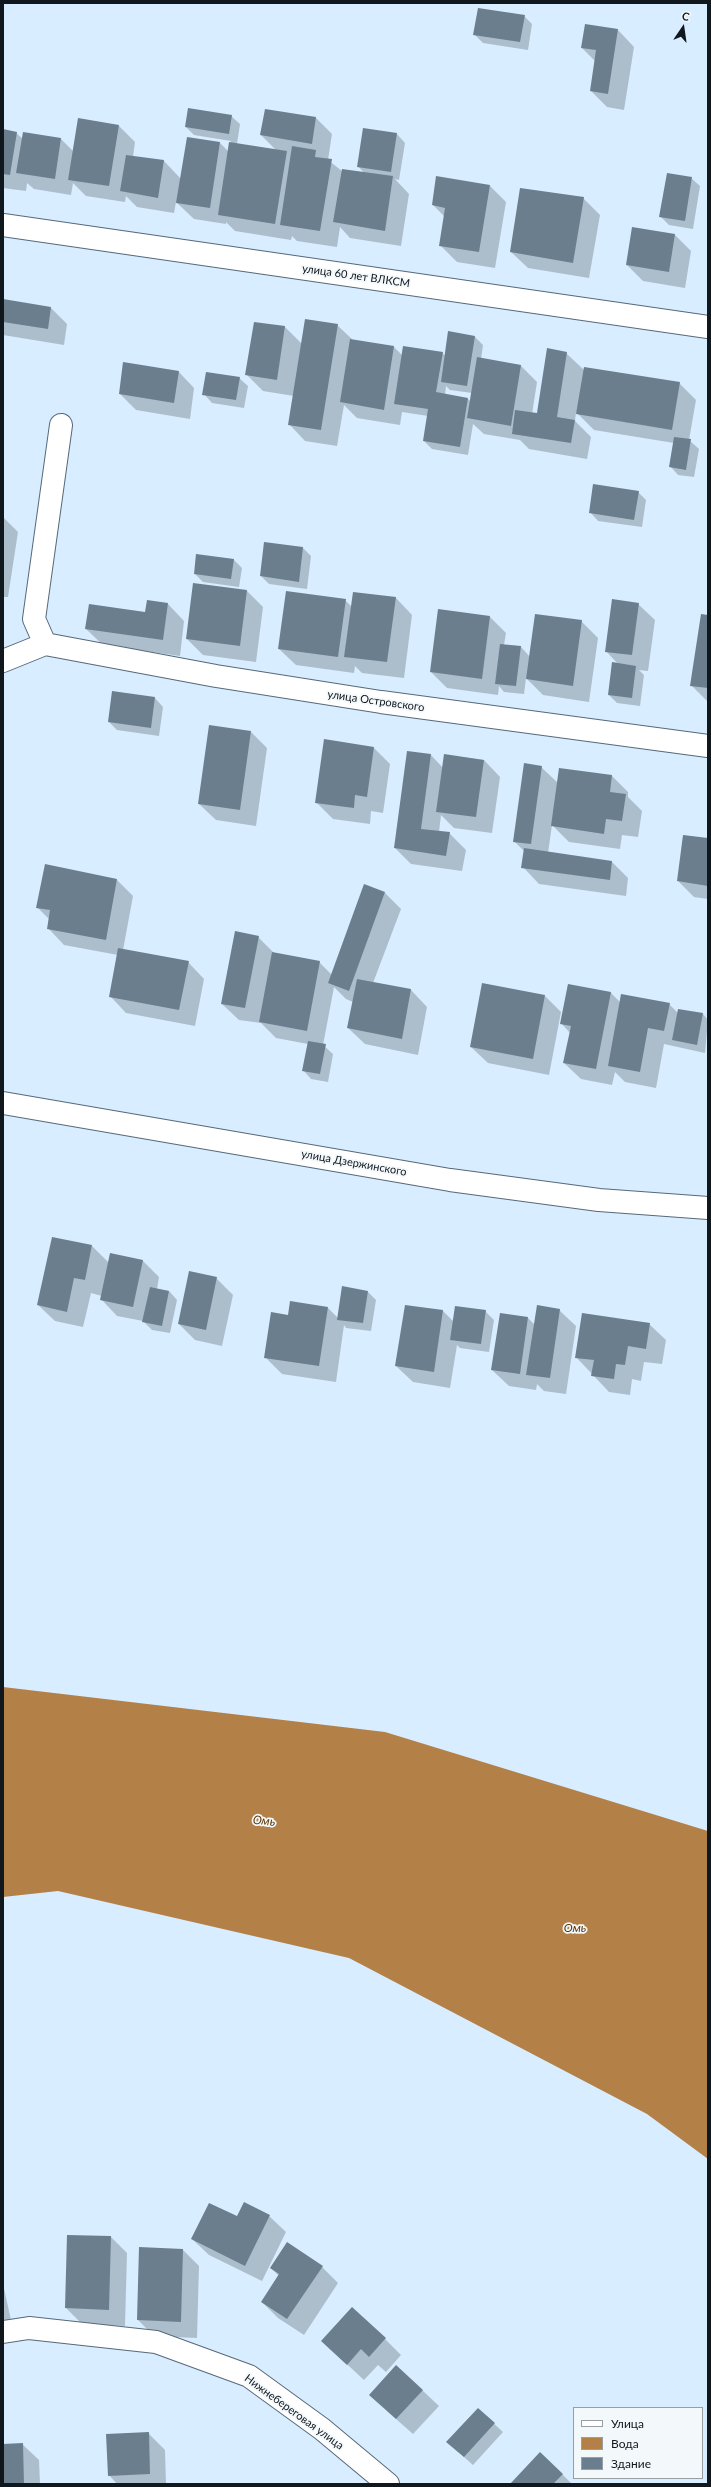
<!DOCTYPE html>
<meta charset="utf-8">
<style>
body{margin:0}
#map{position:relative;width:711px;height:2487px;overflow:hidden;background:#d8edff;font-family:Lato,sans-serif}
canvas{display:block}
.frame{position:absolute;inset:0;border:4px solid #10171d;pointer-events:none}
.legend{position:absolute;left:573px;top:2407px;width:130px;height:72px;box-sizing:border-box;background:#f3f8fb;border:1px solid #989ea2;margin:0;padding:5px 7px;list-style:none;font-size:12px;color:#10171d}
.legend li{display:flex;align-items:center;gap:8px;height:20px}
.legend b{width:20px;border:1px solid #989ea2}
.north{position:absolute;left:663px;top:8px;width:40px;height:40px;-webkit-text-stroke:3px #f3f8fb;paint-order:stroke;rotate:13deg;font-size:11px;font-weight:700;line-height:16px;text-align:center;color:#10171d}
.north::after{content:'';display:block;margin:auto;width:14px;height:18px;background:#10171d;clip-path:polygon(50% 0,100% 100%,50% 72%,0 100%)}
</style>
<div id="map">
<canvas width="711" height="2487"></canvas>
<div class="frame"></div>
<ul class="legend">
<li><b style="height:5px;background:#fff"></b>Улица</li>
<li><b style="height:11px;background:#b38048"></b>Вода</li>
<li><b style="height:11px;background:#6b7e8d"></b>Здание</li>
</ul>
<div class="north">С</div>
</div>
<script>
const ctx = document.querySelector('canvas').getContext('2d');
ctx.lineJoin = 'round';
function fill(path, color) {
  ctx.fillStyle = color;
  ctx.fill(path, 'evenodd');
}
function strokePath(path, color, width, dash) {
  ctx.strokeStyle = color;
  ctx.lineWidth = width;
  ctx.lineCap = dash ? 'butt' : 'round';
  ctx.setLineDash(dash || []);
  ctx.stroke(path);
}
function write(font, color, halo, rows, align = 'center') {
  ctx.font = font + ' Lato,sans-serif';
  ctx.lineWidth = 3.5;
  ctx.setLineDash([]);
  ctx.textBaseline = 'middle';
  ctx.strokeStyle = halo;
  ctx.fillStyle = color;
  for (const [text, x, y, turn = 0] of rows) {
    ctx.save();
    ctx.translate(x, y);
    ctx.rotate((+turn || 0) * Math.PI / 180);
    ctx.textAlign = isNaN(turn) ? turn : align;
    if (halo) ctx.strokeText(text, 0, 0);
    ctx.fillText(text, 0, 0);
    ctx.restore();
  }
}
fill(new Path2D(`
 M 3,1687 L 385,1732 L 708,1831 L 708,2159 L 647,2114 L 349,1958 L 58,1891 L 3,1897 Z`), '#b38048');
fill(new Path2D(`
 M 524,16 L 532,24 L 528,50 L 483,43 L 475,35 Z
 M 618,30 L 634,47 L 624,110 L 607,107 L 591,91 L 595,61 L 582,48 Z
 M 231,116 L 240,124 L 237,144 L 276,150 L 261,135 L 316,118 L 332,134 L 328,160 L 342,171 L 364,173 L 358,166 L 397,134 L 405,143 L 399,180 L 395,179 L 409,194 L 401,246 L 350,238 L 340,227 L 337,247 L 297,241 L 292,236 L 291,240 L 235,231 L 226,222 L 226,224 L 194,219 L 176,202 L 174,213 L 137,207 L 126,196 L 125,202 L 86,196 L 73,183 L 71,195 L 34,189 L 27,183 L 26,191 L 3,188 L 3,130 L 16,133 L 23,139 L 23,133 L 61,139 L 74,152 L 119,126 L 135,142 L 133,157 L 164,161 L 181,179 L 220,143 L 229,152 L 231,141 L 194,135 L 186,127 Z
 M 691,178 L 700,186 L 693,229 L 669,225 L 661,217 Z
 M 490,186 L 506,202 L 495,268 L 457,262 L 440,245 L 445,217 L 433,205 Z
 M 583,198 L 600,215 L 589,278 L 528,268 L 511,252 Z
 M 675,235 L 691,251 L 685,288 L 643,281 L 627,265 Z
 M 3,300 L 51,308 L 67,324 L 64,345 L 3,335 Z
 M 255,323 L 285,327 L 302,344 L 337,325 L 353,340 L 394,347 L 403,356 L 442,353 L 446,356 L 475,337 L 483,345 L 481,359 L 520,365 L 537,382 L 532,414 L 538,414 L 566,353 L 584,370 L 679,383 L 696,400 L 689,440 L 699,449 L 694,477 L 678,475 L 670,466 L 674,443 L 594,430 L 576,412 L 575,421 L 591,437 L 587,459 L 529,449 L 520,440 L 484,434 L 473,424 L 468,455 L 432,449 L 424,441 L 428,416 L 402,412 L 400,425 L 357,418 L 344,405 L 337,446 L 305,441 L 289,424 L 294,396 L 263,391 L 247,375 ZM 446,386 L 450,390 L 472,393 L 470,401 L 468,399 L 445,395 Z
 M 178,371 L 194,388 L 190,419 L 136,410 L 120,394 Z
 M 239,378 L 248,386 L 244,408 L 212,403 L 204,394 Z
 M 638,492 L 646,500 L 642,527 L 598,521 L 590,512 Z
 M 3,517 L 18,532 L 8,597 L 3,597 Z
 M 303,548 L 311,556 L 307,589 L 269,584 L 261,576 Z
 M 234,560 L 242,568 L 239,587 L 203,582 L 195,574 Z
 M 194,584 L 247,591 L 263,607 L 256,662 L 203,655 L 187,639 Z
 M 396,598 L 412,615 L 404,678 L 362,673 L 355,666 L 354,673 L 296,665 L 279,649 L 345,600 L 352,607 Z
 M 168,604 L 184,621 L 180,656 L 103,645 L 86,629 L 146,613 Z
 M 638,604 L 655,620 L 648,671 L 639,670 L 644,675 L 640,706 L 617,703 L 609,695 L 618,664 L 606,651 Z
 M 708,616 L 708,702 L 691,685 Z
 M 490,617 L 506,633 L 504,645 L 521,647 L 530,657 L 581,621 L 598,638 L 589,702 L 543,695 L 526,678 L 524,694 L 504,692 L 499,686 L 498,695 L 447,688 L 431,672 Z
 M 155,698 L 163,707 L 159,736 L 117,730 L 109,722 Z
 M 251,732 L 267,748 L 256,826 L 216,820 L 199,804 Z
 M 374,748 L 390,764 L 383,813 L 371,811 L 370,824 L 333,819 L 316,802 Z
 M 431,755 L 443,768 L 445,755 L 484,760 L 500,777 L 492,833 L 454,828 L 441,815 L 439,832 L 449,833 L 466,850 L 462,871 L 411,864 L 395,848 Z
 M 541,767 L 558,783 L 560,769 L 612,776 L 628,792 L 628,797 L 642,811 L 638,837 L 622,835 L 620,849 L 569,842 L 552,825 L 548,853 L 612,862 L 628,878 L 626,896 L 539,884 L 523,867 L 525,852 L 515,842 Z
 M 708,839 L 708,899 L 694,897 L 678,881 Z
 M 46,866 L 117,880 L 133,896 L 123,950 L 188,962 L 204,979 L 195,1026 L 126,1013 L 110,996 L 118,955 L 64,945 L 48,928 L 49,919 L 37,907 Z
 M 384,892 L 401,909 L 373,983 L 411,990 L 427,1007 L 418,1055 L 365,1044 L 348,1028 L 353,1002 L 346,999 L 334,987 L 323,1045 L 333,1054 L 328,1082 L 311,1079 L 303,1070 L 308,1044 L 276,1038 L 261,1023 L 239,1020 L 222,1004 L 258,937 L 274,953 L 319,962 L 332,975 Z
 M 568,985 L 611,993 L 621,1003 L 669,1004 L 678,1013 L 703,1014 L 708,1020 L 705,1053 L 664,1044 L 656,1088 L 625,1082 L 615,1072 L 612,1085 L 581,1079 L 564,1063 L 570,1033 L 561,1023 Z
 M 545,996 L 561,1012 L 549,1075 L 488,1063 L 471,1047 Z
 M 92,1246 L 109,1263 L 143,1261 L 159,1277 L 157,1289 L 169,1291 L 177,1300 L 170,1333 L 152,1330 L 143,1321 L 117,1316 L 101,1299 L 102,1296 L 91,1293 L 83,1327 L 55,1321 L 38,1305 Z
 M 216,1278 L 233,1295 L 222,1346 L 195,1340 L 179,1324 Z
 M 368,1292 L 376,1300 L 371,1331 L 346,1328 L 344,1325 L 336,1382 L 282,1374 L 265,1357 L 328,1308 L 338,1318 Z
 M 559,1310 L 576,1326 L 566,1394 L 544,1391 L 537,1384 L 536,1390 L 509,1386 L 492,1370 L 501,1314 L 528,1318 L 535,1325 Z
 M 443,1311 L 454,1322 L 485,1311 L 494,1320 L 489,1352 L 460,1348 L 457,1345 L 450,1388 L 413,1382 L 396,1366 Z
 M 649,1324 L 666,1340 L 662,1364 L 644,1362 L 641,1381 L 632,1379 L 630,1395 L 609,1392 L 576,1357 Z
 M 708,1358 L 708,1376 L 707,1375 Z
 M 269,2216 L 286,2232 L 262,2281 L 209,2255 L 192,2239 L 237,2218 Z
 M 111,2237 L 127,2253 L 125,2326 L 82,2324 L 66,2308 Z
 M 183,2250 L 199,2266 L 197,2338 L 154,2336 L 138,2320 Z
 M 322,2267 L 338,2283 L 304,2335 L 278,2318 L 262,2302 L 279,2276 L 271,2268 Z
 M 3,2284 L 15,2338 L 3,2341 Z
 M 385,2339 L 401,2355 L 386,2372 L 378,2365 L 364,2380 L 322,2341 Z
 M 422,2390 L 439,2406 L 413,2434 L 387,2411 Z
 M 478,2409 L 503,2432 L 473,2465 L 456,2450 Z
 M 148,2433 L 165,2450 L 166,2484 L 117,2484 L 109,2475 Z
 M 22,2444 L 39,2460 L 40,2484 L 3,2484 L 3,2445 Z
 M 562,2474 L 572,2484 L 512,2484 Z`), '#0003');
fill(new Path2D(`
 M 478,8 L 525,15 L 520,42 L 473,35 Z
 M 585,24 L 618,29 L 608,94 L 590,91 L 596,50 L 581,48 Z
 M 188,108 L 232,115 L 229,134 L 185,127 Z
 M 265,109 L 316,117 L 312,144 L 260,135 Z
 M 78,118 L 119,125 L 109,186 L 68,180 Z
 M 363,128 L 397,133 L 391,172 L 357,167 Z
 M 3,129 L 17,132 L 10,175 L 3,174 Z
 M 23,132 L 61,138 L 55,179 L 16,173 Z
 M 187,137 L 220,142 L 210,208 L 176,203 Z
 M 229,142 L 287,151 L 275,224 L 218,215 Z
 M 292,146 L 316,150 L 315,157 L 332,159 L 320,231 L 280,225 Z
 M 126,155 L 164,160 L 158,198 L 120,191 Z
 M 342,169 L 393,176 L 385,231 L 333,222 Z
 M 667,173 L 692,177 L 685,221 L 659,217 Z
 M 436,176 L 490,185 L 479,252 L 439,246 L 445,208 L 432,205 Z
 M 520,188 L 584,197 L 573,263 L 510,252 Z
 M 632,227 L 675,234 L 669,272 L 626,265 Z
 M 3,299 L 51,307 L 48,329 L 3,322 Z
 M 305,319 L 338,324 L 321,430 L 288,425 Z
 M 254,322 L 285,326 L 277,380 L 245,375 Z
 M 448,331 L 475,336 L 467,386 L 441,382 Z
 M 350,339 L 394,346 L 384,410 L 340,402 Z
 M 403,346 L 443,352 L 436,392 L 468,398 L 460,447 L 423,441 L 428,409 L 394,404 Z
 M 547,348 L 567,352 L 557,417 L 575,420 L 571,443 L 512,434 L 515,410 L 537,413 Z
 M 477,357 L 521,365 L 511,426 L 467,418 Z
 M 123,362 L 179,371 L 174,403 L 119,394 Z
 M 584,367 L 680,382 L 672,430 L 576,414 Z
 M 206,372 L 240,377 L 236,400 L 202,395 Z
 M 674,437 L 691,439 L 686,470 L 669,467 Z
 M 593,484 L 639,491 L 634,520 L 589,513 Z
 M 264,542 L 303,547 L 299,582 L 260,576 Z
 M 196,554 L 234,559 L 231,579 L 194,574 Z
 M 193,583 L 247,590 L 240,646 L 186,639 Z
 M 286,591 L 346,599 L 338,657 L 278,649 Z
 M 353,592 L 396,597 L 387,662 L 344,657 Z
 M 612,599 L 639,603 L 632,655 L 605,652 Z
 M 147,600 L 168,603 L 163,640 L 85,629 L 89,604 L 145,612 Z
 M 438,609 L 490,616 L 482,679 L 430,672 Z
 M 535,614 L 582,620 L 573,686 L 526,679 Z
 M 701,614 L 708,615 L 708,688 L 690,686 Z
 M 500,644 L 521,646 L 516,686 L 495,684 Z
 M 612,662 L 636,666 L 632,698 L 608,695 Z
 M 112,691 L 155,697 L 151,728 L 108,722 Z
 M 209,725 L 251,731 L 240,810 L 198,804 Z
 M 324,739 L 374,747 L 367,797 L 355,795 L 354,808 L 315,803 Z
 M 407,751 L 431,754 L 421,829 L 450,832 L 446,856 L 394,848 Z
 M 444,754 L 484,760 L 476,817 L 436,812 Z
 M 524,763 L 542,766 L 531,844 L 513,842 Z
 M 559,768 L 612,775 L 610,792 L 626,794 L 622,821 L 606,819 L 604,834 L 551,826 Z
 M 683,835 L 708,838 L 708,886 L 677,881 Z
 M 524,848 L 612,861 L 610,880 L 521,868 Z
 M 45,864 L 117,879 L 106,940 L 47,929 L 50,910 L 36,908 Z
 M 364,884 L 385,892 L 349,991 L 328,983 Z
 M 235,931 L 259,936 L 245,1008 L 221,1004 Z
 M 118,948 L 189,961 L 179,1010 L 109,997 Z
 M 272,952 L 320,961 L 307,1031 L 259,1022 Z
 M 357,979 L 411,989 L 402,1039 L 347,1028 Z
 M 482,983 L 545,995 L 533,1059 L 470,1047 Z
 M 568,984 L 611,992 L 596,1069 L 563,1063 L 571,1026 L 560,1024 Z
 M 621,994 L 670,1003 L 664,1031 L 648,1028 L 640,1072 L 608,1066 Z
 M 678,1009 L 703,1013 L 697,1045 L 672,1040 Z
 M 308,1041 L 326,1044 L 320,1074 L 302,1071 Z
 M 52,1237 L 92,1245 L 85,1280 L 74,1278 L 67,1312 L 37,1305 Z
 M 110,1253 L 143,1260 L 133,1307 L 100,1300 Z
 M 189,1271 L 217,1277 L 206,1330 L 178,1324 Z
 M 342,1286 L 368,1291 L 363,1323 L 337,1320 Z
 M 150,1287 L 169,1291 L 162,1326 L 142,1322 Z
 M 290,1301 L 328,1307 L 319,1366 L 264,1358 L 271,1312 L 288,1315 Z
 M 405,1305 L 443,1310 L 434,1372 L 395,1366 Z
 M 537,1305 L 560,1309 L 550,1378 L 526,1375 Z
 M 455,1306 L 486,1310 L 481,1344 L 450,1340 Z
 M 500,1313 L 528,1317 L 520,1374 L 491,1370 Z
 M 582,1313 L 650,1323 L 646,1349 L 628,1346 L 625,1365 L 616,1364 L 614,1379 L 591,1376 L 594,1360 L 575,1358 Z
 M 244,2202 L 270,2215 L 245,2266 L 191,2239 L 209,2203 L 237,2216 Z
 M 67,2235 L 111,2236 L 109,2310 L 65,2308 Z
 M 287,2242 L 323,2266 L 287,2319 L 261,2302 L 279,2274 L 270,2268 Z
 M 139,2247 L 183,2249 L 181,2322 L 137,2320 Z
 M 352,2307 L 386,2338 L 369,2357 L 361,2349 L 347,2365 L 321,2341 Z
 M 396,2365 L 423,2390 L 396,2419 L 369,2395 Z
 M 478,2408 L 495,2423 L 464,2457 L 446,2442 Z
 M 149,2432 L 150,2474 L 108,2476 L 106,2434 Z
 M 23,2443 L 24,2484 L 3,2484 L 3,2444 Z
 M 540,2452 L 563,2474 L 553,2484 L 510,2484 Z`), '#6b7e8d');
const minor = new Path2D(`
 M 3,225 L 708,327
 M 45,644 L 216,676 L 381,702 L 708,746
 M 45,644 L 34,619 L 61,425
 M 3,661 L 45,644
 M 3,1103 L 450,1180 L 599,1200 L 708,1208
 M 3,2332 L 29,2328 L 156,2342 L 249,2376 L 322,2429 L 388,2484`);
strokePath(minor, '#576979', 24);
strokePath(minor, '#fff', 22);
write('11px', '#10171d', '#f3f8fb', [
 ["улица 60 лет ВЛКСМ",356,276,8],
 ["улица Островского",376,701,8],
 ["улица Дзержинского",354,1163,10],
 ["Нижнебереговая улица",294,2412,36]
]);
write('italic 12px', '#5c390c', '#f3f8fb', [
 ["Омь",264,1821,6],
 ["Омь",575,1928]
]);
</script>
